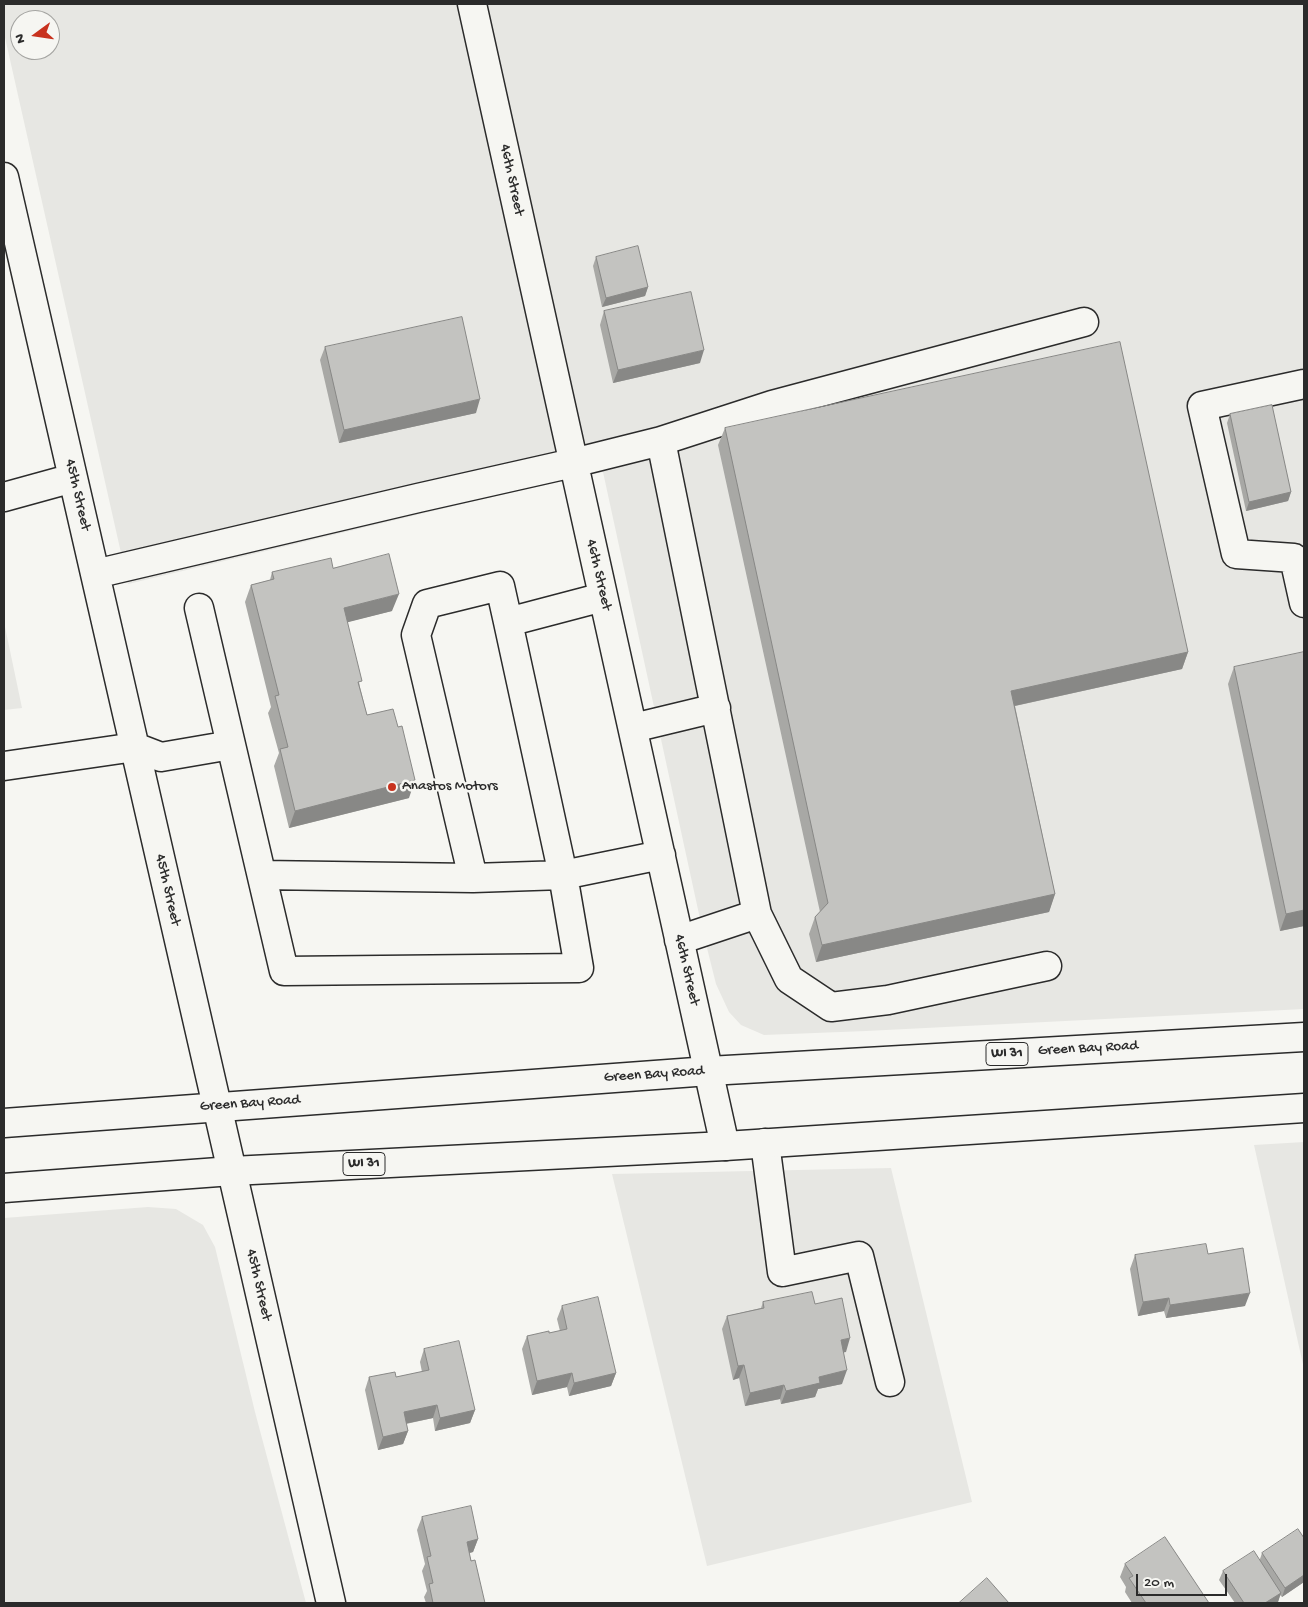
<!DOCTYPE html>
<style>
body{margin:0}
#map{position:relative;width:1308px;height:1607px;overflow:hidden;background:#f6f6f2;font-family:"Gochi Hand",sans-serif}
canvas{display:block}
.frame{position:absolute;inset:0;border:5px solid #2b2b2b;pointer-events:none}
.north{position:absolute;left:10px;top:10px;width:50px;height:50px;box-sizing:border-box;background:#f6f6f2;border:1px solid #a5a5a2;border-radius:50%;rotate:256deg;font-size:14px;font-weight:700;line-height:20px;text-align:center;color:#2b2b2b}
.north::after{content:'';display:block;margin:auto;width:18px;height:22px;background:#c8321e;clip-path:polygon(50% 0,100% 100%,50% 72%,0 100%)}
.scale{position:absolute;left:1136px;top:1574px;width:91px;height:22px;box-sizing:border-box;border:2px solid #2b2b2b;border-top:0;padding-left:6px;font-size:15px;line-height:18px;white-space:nowrap;color:#2b2b2b;-webkit-text-stroke:4px #f6f6f2;paint-order:stroke}
</style>
<div id="map">
<canvas width="1308" height="1607"></canvas>
<div class="frame"></div>
<div class="north">N</div>
<div class="scale">20 m</div>
</div>
<script>
const ctx = document.querySelector('canvas').getContext('2d');
ctx.lineJoin = 'round';
function fill(path, color) {
  ctx.fillStyle = color;
  ctx.fill(path, 'evenodd');
}
function strokePath(path, color, width, dash) {
  ctx.strokeStyle = color;
  ctx.lineWidth = width;
  ctx.lineCap = dash ? 'butt' : 'round';
  ctx.setLineDash(dash || []);
  ctx.stroke(path);
}
function write(font, color, halo, rows, align = 'center') {
  ctx.font = font + ' "Gochi Hand",sans-serif';
  ctx.lineWidth = 5;
  ctx.setLineDash([]);
  ctx.textBaseline = 'middle';
  ctx.strokeStyle = halo;
  ctx.fillStyle = color;
  for (const [text, x, y, turn = 0] of rows) {
    ctx.save();
    ctx.translate(x, y);
    ctx.rotate((+turn || 0) * Math.PI / 180);
    ctx.textAlign = isNaN(turn) ? turn : align;
    if (halo) ctx.strokeText(text, 0, 0);
    ctx.fillText(text, 0, 0);
    ctx.restore();
  }
}
fill(new Path2D(`
 M 4,4 L 1304,4 L 1304,1009 L 866,1031 L 764,1035 L 741,1025 L 729,1012 L 716,984 L 702,928 L 603,472 L 546,484 L 128,584 L 4,33 ZM 20,20 L 50,20 L 50,50 L 20,50 Z
 M 4,622 L 22,708 L 4,710 Z
 M 1304,1142 L 1304,1369 L 1254,1145 Z
 M 891,1168 L 972,1502 L 707,1566 L 612,1174 Z
 M 148,1207 L 176,1209 L 203,1225 L 215,1247 L 255,1412 L 306,1603 L 4,1603 L 4,1218 Z`), '#e7e7e3');
const minor = new Path2D(`
 M 472,4 L 725,1146
 M 4,177 L 331,1603
 M 1304,384 L 1202,406 L 1236,554 L 1294,558 L 1304,603
 M 4,497 L 73,478
 M 95,574 L 418,498 L 573,463 L 661,441
 M 500,586 L 508,622 L 563,875 L 473,878 L 416,635 L 427,604 Z
 M 199,608 L 284,971 L 579,968 L 563,875 L 661,855
 M 508,622 L 603,597
 M 633,728 L 716,708
 M 4,766 L 135,747 L 161,757 L 231,745
 M 262,875 L 473,878
 M 757,914 L 661,441 L 772,405 L 1084,322
 M 679,940 L 757,914 L 789,979 L 831,1007 L 888,1000 L 1047,966
 M 765,1143 L 782,1272 L 859,1256 L 890,1382`);
const major = new Path2D(`
 M 4,1123 L 709,1071 L 1304,1037
 M 4,1188 L 232,1171 L 725,1146 L 1304,1108`);
strokePath(minor, '#2b2b2b', 31);
strokePath(major, '#2b2b2b', 31);
strokePath(minor, '#f6f6f2', 28);
strokePath(major, '#f6f6f2', 28);
fill(new Path2D(`
 M 596,257 L 648,287 L 645,296 L 602,307 L 593,266 Z
 M 604,311 L 700,363 L 613,383 L 600,325 Z
 M 325,347 L 476,413 L 339,443 L 320,360 Z
 M 1230,414 L 1291,492 L 1288,501 L 1246,511 L 1227,423 Z
 M 725,428 L 1188,652 L 1182,669 L 1015,706 L 1055,894 L 1049,912 L 816,962 L 809,934 L 815,917 L 820,912 L 718,445 Z
 M 333,568 L 392,611 L 347,622 L 360,687 L 367,715 L 409,798 L 289,828 L 274,766 L 279,753 L 268,713 L 271,707 L 245,602 L 251,585 L 270,580 L 272,572 Z
 M 1234,667 L 1304,926 L 1280,931 L 1228,684 Z
 M 1208,1254 L 1245,1306 L 1166,1318 L 1164,1311 L 1138,1316 L 1130,1269 L 1135,1255 Z
 M 763,1302 L 815,1304 L 846,1352 L 843,1352 L 842,1384 L 818,1389 L 815,1397 L 781,1404 L 780,1399 L 745,1406 L 739,1378 L 733,1380 L 722,1329 L 727,1316 L 761,1308 Z
 M 562,1306 L 616,1373 L 611,1386 L 569,1396 L 567,1387 L 532,1395 L 522,1349 L 527,1336 L 549,1333 L 560,1331 L 557,1319 Z
 M 424,1349 L 475,1410 L 470,1423 L 435,1431 L 433,1418 L 406,1424 L 408,1431 L 403,1444 L 378,1450 L 365,1390 L 369,1377 L 396,1377 L 422,1372 L 420,1362 Z
 M 422,1517 L 478,1539 L 473,1552 L 469,1553 L 485,1603 L 426,1603 L 424,1597 L 427,1591 L 422,1571 L 425,1564 L 417,1530 Z
 M 1304,1538 L 1304,1582 L 1282,1597 L 1280,1595 L 1278,1602 L 1276,1603 L 1235,1603 L 1219,1580 L 1223,1571 L 1260,1559 L 1262,1553 Z
 M 1125,1564 L 1209,1603 L 1132,1603 L 1125,1592 L 1126,1587 L 1120,1577 Z`), '#a8a8a5');
fill(new Path2D(`
 M 648,287 L 645,296 L 602,307 L 606,298 Z
 M 704,350 L 700,363 L 613,383 L 618,370 Z
 M 480,399 L 476,413 L 339,443 L 344,430 Z
 M 1291,492 L 1288,501 L 1246,511 L 1249,502 Z
 M 399,594 L 392,611 L 337,625 L 344,608 Z
 M 1188,652 L 1182,669 L 1005,708 L 1011,691 Z
 M 415,780 L 409,798 L 289,828 L 295,811 Z
 M 1055,894 L 1049,912 L 816,962 L 822,945 Z
 M 1304,910 L 1304,926 L 1280,931 L 1286,914 Z
 M 1250,1293 L 1245,1306 L 1166,1318 L 1170,1305 Z
 M 1169,1298 L 1164,1311 L 1138,1316 L 1143,1302 Z
 M 850,1338 L 846,1352 L 836,1354 L 841,1340 Z
 M 744,1365 L 739,1378 L 733,1380 L 738,1366 Z
 M 847,1370 L 842,1384 L 818,1389 L 815,1397 L 781,1404 L 786,1391 L 819,1377 Z
 M 572,1373 L 567,1387 L 532,1395 L 537,1381 Z
 M 616,1373 L 611,1386 L 569,1396 L 574,1383 Z
 M 784,1385 L 780,1399 L 745,1406 L 750,1393 Z
 M 437,1405 L 433,1418 L 399,1425 L 404,1412 Z
 M 475,1410 L 470,1423 L 435,1431 L 440,1418 Z
 M 408,1431 L 403,1444 L 378,1450 L 383,1437 Z
 M 478,1539 L 473,1552 L 462,1555 L 467,1542 Z
 M 1304,1575 L 1304,1582 L 1282,1597 L 1285,1588 Z
 M 1281,1593 L 1278,1602 L 1276,1603 L 1265,1603 Z`), '#888886');
const building = new Path2D(`
 M 638,246 L 648,287 L 606,298 L 596,257 Z
 M 691,292 L 704,350 L 618,370 L 604,311 Z
 M 462,317 L 480,399 L 344,430 L 325,347 Z
 M 1120,342 L 1188,652 L 1011,691 L 1055,894 L 822,945 L 815,917 L 828,903 L 725,428 Z
 M 1272,405 L 1291,492 L 1249,502 L 1230,414 Z
 M 389,554 L 399,594 L 344,608 L 362,681 L 358,682 L 367,715 L 393,709 L 398,727 L 402,726 L 415,780 L 295,811 L 280,749 L 288,747 L 275,696 L 279,695 L 251,585 L 274,579 L 272,572 L 331,558 L 333,568 Z
 M 1304,652 L 1304,910 L 1286,914 L 1234,667 Z
 M 1206,1244 L 1208,1254 L 1243,1248 L 1250,1293 L 1170,1305 L 1169,1298 L 1143,1302 L 1135,1255 Z
 M 812,1292 L 815,1304 L 842,1298 L 850,1338 L 841,1340 L 847,1370 L 819,1377 L 820,1383 L 786,1391 L 784,1385 L 750,1393 L 744,1365 L 738,1366 L 727,1316 L 764,1308 L 763,1302 Z
 M 598,1297 L 616,1373 L 574,1383 L 572,1373 L 537,1381 L 527,1336 L 549,1331 L 549,1333 L 567,1329 L 562,1306 Z
 M 459,1341 L 475,1410 L 440,1418 L 437,1405 L 404,1412 L 408,1431 L 383,1437 L 369,1377 L 395,1372 L 396,1377 L 429,1370 L 424,1349 Z
 M 471,1506 L 478,1539 L 467,1542 L 471,1561 L 475,1560 L 485,1603 L 433,1603 L 429,1584 L 433,1583 L 427,1557 L 431,1556 L 422,1517 Z
 M 1298,1529 L 1304,1538 L 1304,1575 L 1285,1588 L 1262,1553 Z
 M 1165,1537 L 1209,1603 L 1146,1603 L 1129,1578 L 1133,1576 L 1125,1564 Z
 M 1254,1551 L 1281,1593 L 1265,1603 L 1244,1603 L 1223,1571 Z
 M 987,1578 L 1009,1603 L 959,1603 Z`);
fill(building, '#c3c3c0');
strokePath(building, '#888886', 1);
for (const [x, y, r, color] of [
 [392,787,5,"#c8321e"]
]) {
  const dot = new Path2D();
  dot.arc(x, y, r, 0, 2 * Math.PI);
  ctx.fillStyle = color;
  ctx.fill(dot);
  strokePath(dot, '#f6f6f2', 2);
}
for (const [x, y, w] of [
 [1007,1054,42],
 [364,1164,42]
]) {
  const box = new Path2D();
  box.roundRect(x - w / 2, y - 11.5, w, 23, 4);
  ctx.fillStyle = '#f6f6f2';
  ctx.fill(box);
  strokePath(box, '#2b2b2b', 1);
}
write('bold 14px', '#2b2b2b', null, [
 ["WI 31",1007,1054],
 ["WI 31",364,1164]
]);
write('15px', '#2b2b2b', '#f6f6f2', [
 ["46th Street",511,180,78],
 ["45th Street",77,495,77],
 ["46th Street",598,575,77],
 ["45th Street",167,890,77],
 ["46th Street",686,970,77],
 ["Green Bay Road",1088,1049,-3],
 ["Green Bay Road",654,1075,-4],
 ["Green Bay Road",250,1104,-4],
 ["45th Street",258,1285,77]
]);
write('15px', '#2b2b2b', '#f6f6f2', [
 ["Anastos Motors",402,787]
], 'left');
</script>
